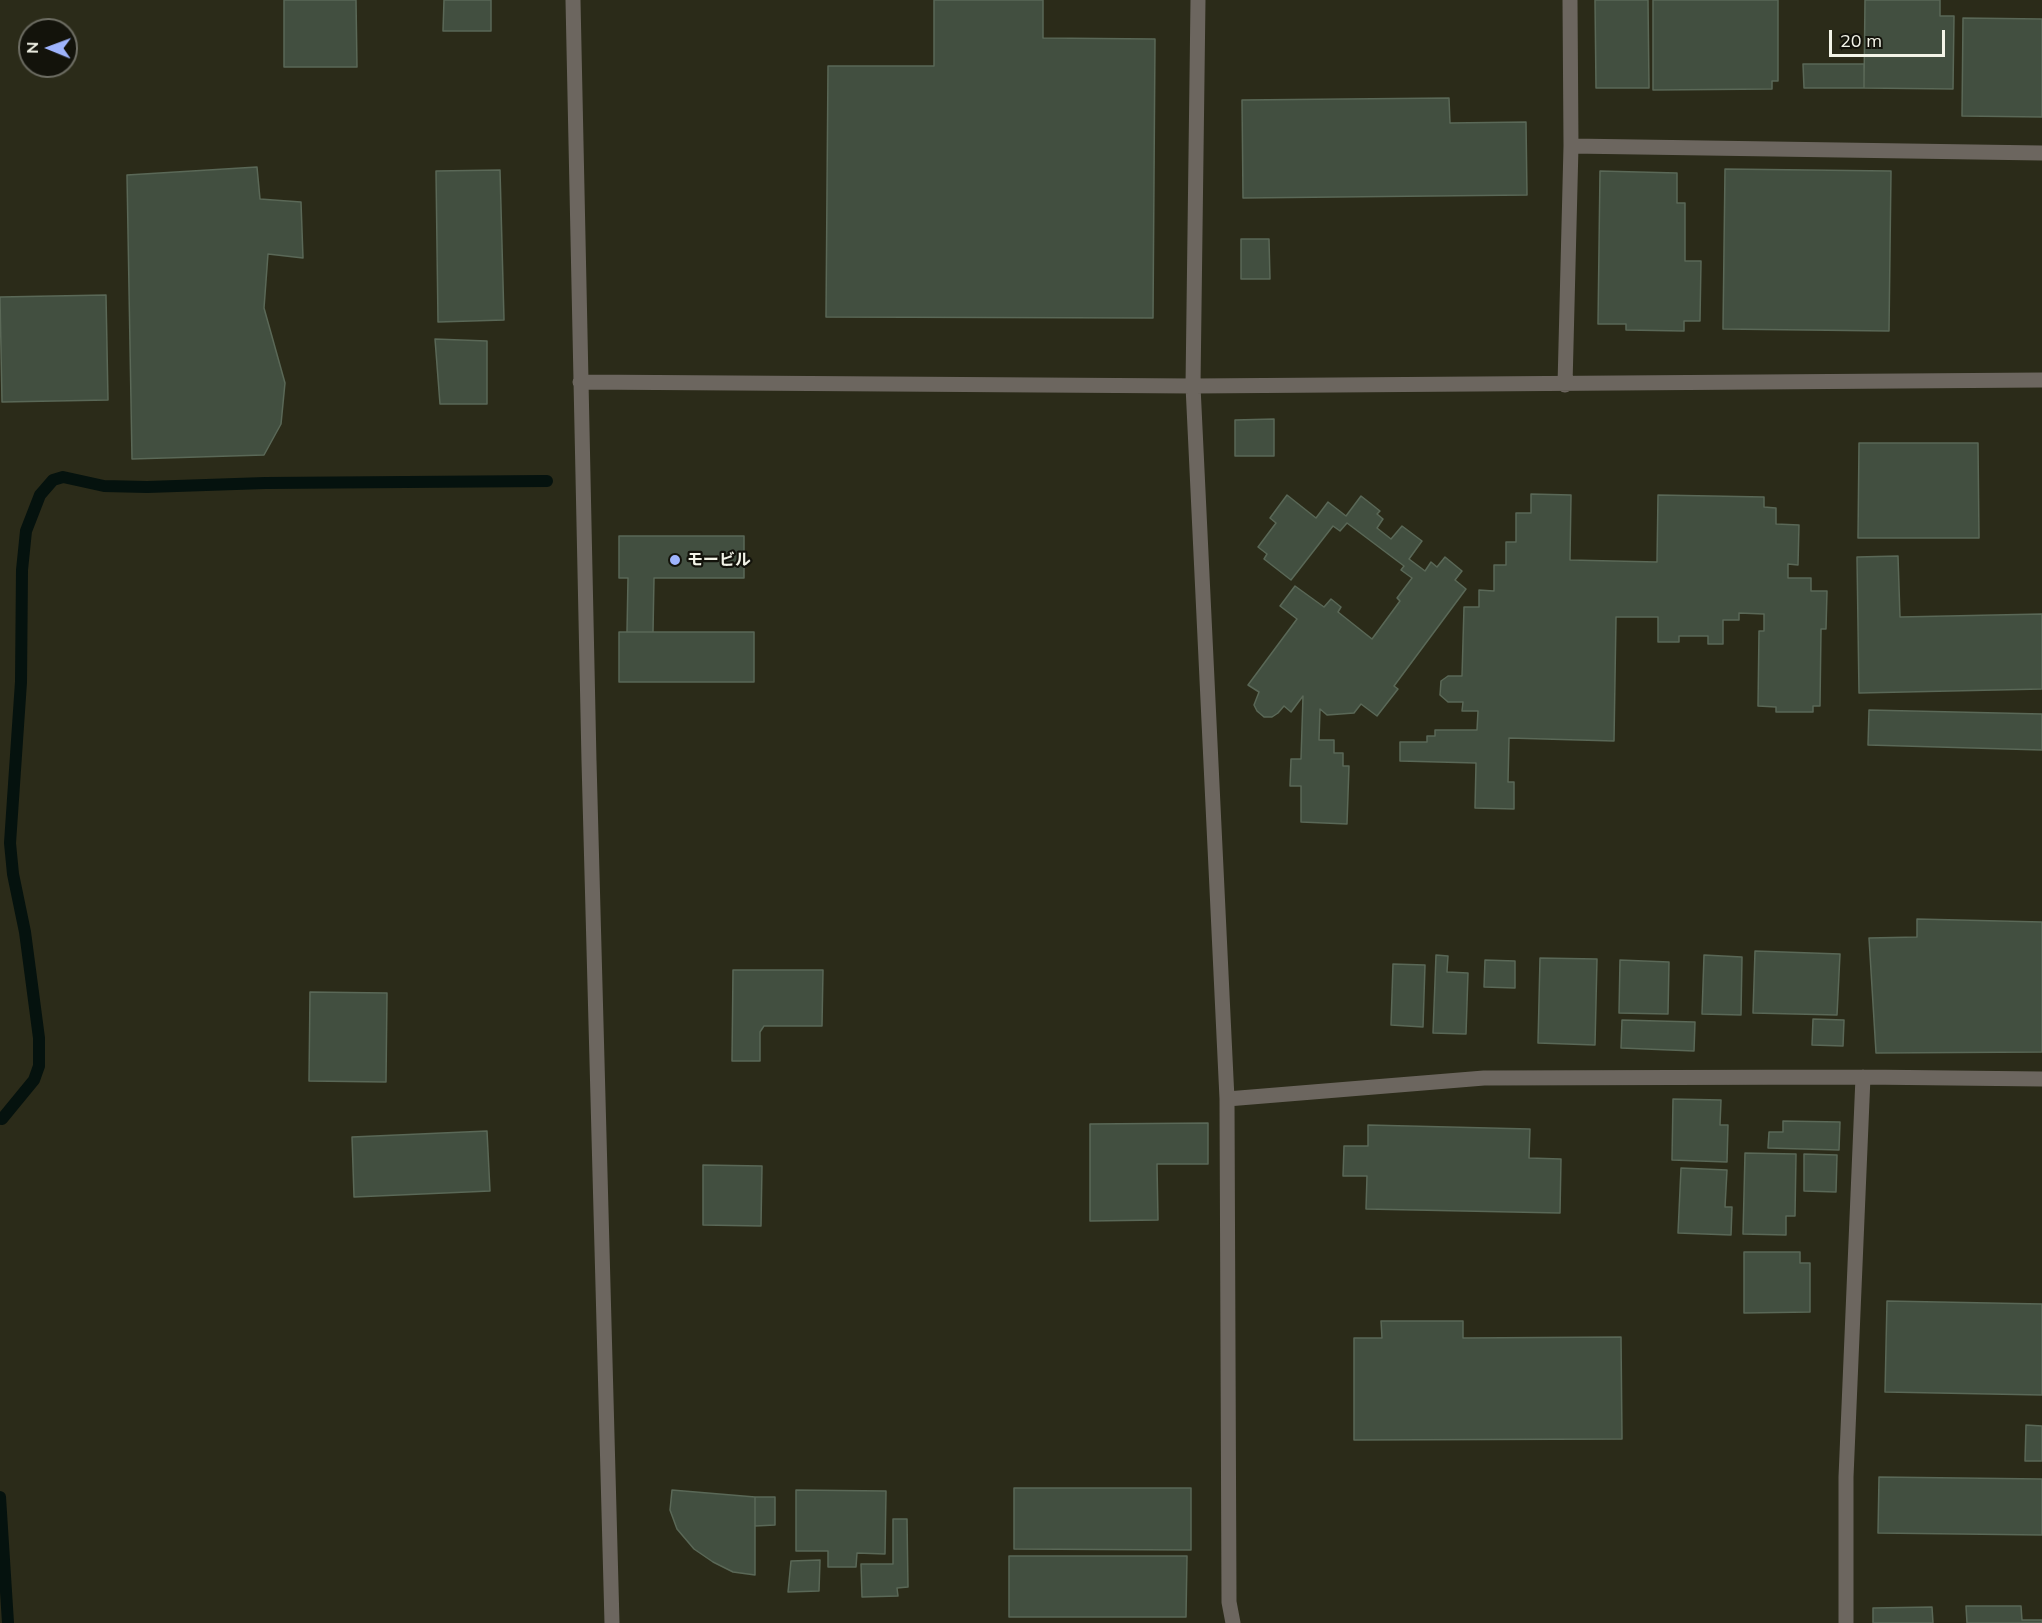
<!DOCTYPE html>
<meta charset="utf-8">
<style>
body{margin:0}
#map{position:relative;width:2042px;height:1623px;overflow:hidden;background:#2b2b19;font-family:Mulish,sans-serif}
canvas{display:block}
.north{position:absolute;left:18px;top:18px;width:60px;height:60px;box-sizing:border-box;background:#13130b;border:2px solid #6d6d63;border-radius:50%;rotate:271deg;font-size:16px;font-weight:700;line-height:24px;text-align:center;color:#f3f4e8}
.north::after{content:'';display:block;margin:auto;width:21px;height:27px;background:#9eb4fd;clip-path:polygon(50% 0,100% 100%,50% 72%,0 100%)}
.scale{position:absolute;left:1829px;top:30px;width:116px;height:27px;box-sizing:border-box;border:3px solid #f3f4e8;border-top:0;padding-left:8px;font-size:18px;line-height:21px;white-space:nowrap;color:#f3f4e8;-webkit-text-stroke:4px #13130b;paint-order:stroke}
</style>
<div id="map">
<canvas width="2042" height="1623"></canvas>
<div class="north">N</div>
<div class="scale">20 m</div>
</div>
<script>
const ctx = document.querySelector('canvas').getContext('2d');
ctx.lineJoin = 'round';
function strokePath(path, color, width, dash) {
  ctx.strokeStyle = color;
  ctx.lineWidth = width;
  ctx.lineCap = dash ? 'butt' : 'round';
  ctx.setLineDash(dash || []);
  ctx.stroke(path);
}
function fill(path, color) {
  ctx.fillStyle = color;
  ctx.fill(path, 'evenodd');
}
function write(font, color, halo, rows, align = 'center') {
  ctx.font = font + ' Mulish,"Noto Sans JP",sans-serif';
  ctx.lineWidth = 4.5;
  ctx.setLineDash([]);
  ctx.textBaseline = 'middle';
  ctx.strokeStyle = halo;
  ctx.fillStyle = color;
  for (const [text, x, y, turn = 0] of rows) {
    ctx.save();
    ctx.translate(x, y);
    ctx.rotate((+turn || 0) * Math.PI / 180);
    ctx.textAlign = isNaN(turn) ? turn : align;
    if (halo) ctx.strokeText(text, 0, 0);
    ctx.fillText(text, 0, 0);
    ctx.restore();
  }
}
strokePath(new Path2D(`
 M 2,1119 L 34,1080 L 39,1066 L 39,1038 L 25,932 L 13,874 L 10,843 L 21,682 L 22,570 L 26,531 L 40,495 L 53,480 L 63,477 L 104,486 L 147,487 L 265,483 L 547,481
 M 0,1497 L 8,1623`), '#05120e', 12);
const building = new Path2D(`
 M 284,0 L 356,0 L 357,67 L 284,67 Z
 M 444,0 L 491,0 L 491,31 L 443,31 Z
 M 934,0 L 1043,0 L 1043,38 L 1155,39 L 1153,318 L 826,317 L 828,66 L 934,66 Z
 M 1595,0 L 1648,0 L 1649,88 L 1596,88 Z
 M 1653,0 L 1778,0 L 1778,81 L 1772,81 L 1772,89 L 1653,90 Z
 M 1865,0 L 1940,0 L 1940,16 L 1954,16 L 1953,89 L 1864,88 Z
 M 1963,18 L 2042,19 L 2042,117 L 1962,116 Z
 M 1803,64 L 1864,64 L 1864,88 L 1804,88 Z
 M 1449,98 L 1450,123 L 1526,122 L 1527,195 L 1243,198 L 1242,100 Z
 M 257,167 L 260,199 L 301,202 L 303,258 L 268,254 L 264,308 L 285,383 L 281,424 L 264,455 L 132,459 L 127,175 Z
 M 1725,169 L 1891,171 L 1889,331 L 1723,329 Z
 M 500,170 L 504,320 L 438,322 L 436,171 Z
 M 1600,171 L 1677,173 L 1677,203 L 1685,203 L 1685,261 L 1701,261 L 1700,321 L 1684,321 L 1684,331 L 1626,330 L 1626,324 L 1598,324 Z
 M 1241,239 L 1269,239 L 1270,279 L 1241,279 Z
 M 106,295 L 108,400 L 2,402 L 0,297 Z
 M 435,339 L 487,341 L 487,404 L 440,404 Z
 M 1274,419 L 1274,456 L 1235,456 L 1235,420 Z
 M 1859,443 L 1978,443 L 1979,538 L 1858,538 Z
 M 1531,494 L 1571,495 L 1570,560 L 1657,562 L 1658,495 L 1764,497 L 1764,507 L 1776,508 L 1776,524 L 1799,525 L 1798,565 L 1788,564 L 1788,578 L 1811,578 L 1811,591 L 1827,591 L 1826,629 L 1821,629 L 1820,706 L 1813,706 L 1813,712 L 1776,712 L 1776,707 L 1758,706 L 1759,631 L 1764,631 L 1764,614 L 1739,613 L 1739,620 L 1723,620 L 1723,644 L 1708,644 L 1708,636 L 1679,636 L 1679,642 L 1658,642 L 1658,617 L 1616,617 L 1614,741 L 1509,738 L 1508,782 L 1514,782 L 1514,809 L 1475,808 L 1476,763 L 1400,761 L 1400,742 L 1427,742 L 1427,736 L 1435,736 L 1435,730 L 1477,730 L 1478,711 L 1462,711 L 1463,702 L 1448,702 L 1440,695 L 1441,681 L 1448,676 L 1462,676 L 1464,607 L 1479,607 L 1479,590 L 1494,591 L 1494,565 L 1506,565 L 1506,542 L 1516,542 L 1516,513 L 1531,513 Z
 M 1287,495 L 1316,518 L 1328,502 L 1346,516 L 1361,496 L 1380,511 L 1377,514 L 1383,519 L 1377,528 L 1391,539 L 1402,526 L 1422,541 L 1409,559 L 1425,571 L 1431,562 L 1437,567 L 1445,557 L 1462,571 L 1455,580 L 1466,589 L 1394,686 L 1398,689 L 1377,716 L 1361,704 L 1354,713 L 1327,715 L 1320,709 L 1319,740 L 1334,740 L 1334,753 L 1343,753 L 1343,766 L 1349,766 L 1347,824 L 1301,822 L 1301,786 L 1290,786 L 1291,759 L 1301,759 L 1303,696 L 1291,712 L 1284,706 L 1278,713 L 1272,717 L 1264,717 L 1257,711 L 1254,705 L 1259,692 L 1248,685 L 1297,619 L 1280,606 L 1295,586 L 1324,607 L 1331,599 L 1341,607 L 1338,612 L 1372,639 L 1400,601 L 1397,598 L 1412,578 L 1401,570 L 1404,566 L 1347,523 L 1340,531 L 1333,526 L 1291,580 L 1264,559 L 1267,554 L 1258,547 L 1276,523 L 1270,518 Z
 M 619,536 L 744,536 L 744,578 L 654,578 L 653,632 L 627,632 L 628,578 L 619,578 Z
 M 1898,556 L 1900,617 L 2042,614 L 2042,689 L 1859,693 L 1857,557 Z
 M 619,632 L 754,632 L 754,682 L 619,682 Z
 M 1869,710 L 2042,714 L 2042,750 L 1868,745 Z
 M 1917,919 L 2042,922 L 2042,1052 L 1876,1053 L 1869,938 L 1917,937 Z
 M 1755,951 L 1840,954 L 1837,1015 L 1753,1013 Z
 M 1436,955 L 1448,956 L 1447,972 L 1468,973 L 1466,1034 L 1433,1033 Z
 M 1704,955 L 1742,957 L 1741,1015 L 1702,1014 Z
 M 1540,958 L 1597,959 L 1595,1045 L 1538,1043 Z
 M 1485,960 L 1515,961 L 1515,988 L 1484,987 Z
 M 1620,960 L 1669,962 L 1668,1014 L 1619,1013 Z
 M 1393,964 L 1425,965 L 1423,1027 L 1391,1025 Z
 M 733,970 L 823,970 L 822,1026 L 764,1026 L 760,1032 L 760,1061 L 732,1061 Z
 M 310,992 L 387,993 L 386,1082 L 309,1081 Z
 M 1813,1019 L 1844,1020 L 1843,1046 L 1812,1045 Z
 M 1622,1020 L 1695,1022 L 1694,1051 L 1621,1048 Z
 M 1673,1099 L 1721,1100 L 1720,1125 L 1728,1125 L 1727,1162 L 1672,1160 Z
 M 1783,1121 L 1840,1122 L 1839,1150 L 1768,1148 L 1769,1132 L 1783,1132 Z
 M 1208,1123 L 1208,1164 L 1157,1164 L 1158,1220 L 1090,1221 L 1090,1124 Z
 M 1368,1125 L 1530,1129 L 1529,1158 L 1561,1159 L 1560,1213 L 1366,1209 L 1367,1176 L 1343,1176 L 1344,1146 L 1368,1146 Z
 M 487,1131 L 490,1191 L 354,1197 L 352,1137 Z
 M 1745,1153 L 1796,1154 L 1795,1216 L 1786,1216 L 1786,1235 L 1743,1234 Z
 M 1804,1154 L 1837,1155 L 1836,1192 L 1804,1191 Z
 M 703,1165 L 762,1166 L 761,1226 L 703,1225 Z
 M 1681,1168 L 1727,1170 L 1725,1207 L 1732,1207 L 1731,1235 L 1678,1233 Z
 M 1744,1252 L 1800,1252 L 1800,1263 L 1810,1263 L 1810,1312 L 1744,1313 Z
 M 1887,1301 L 2042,1304 L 2042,1395 L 1885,1392 Z
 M 1381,1321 L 1463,1321 L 1463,1338 L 1621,1337 L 1622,1439 L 1354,1440 L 1354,1338 L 1382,1338 Z
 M 2026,1425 L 2042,1426 L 2042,1461 L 2025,1461 Z
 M 1879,1477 L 2042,1479 L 2042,1535 L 1878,1533 Z
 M 1014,1488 L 1191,1488 L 1191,1550 L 1014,1549 Z
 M 672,1490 L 755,1497 L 755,1575 L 733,1572 L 713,1562 L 694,1549 L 677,1529 L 670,1510 Z
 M 796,1490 L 886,1491 L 885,1554 L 857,1553 L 856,1567 L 828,1567 L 828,1551 L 796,1551 Z
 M 755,1497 L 775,1497 L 775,1525 L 755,1526 Z
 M 893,1519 L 907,1519 L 908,1587 L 897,1588 L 898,1596 L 862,1597 L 861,1564 L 893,1564 Z
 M 1009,1556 L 1187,1556 L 1186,1617 L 1009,1617 Z
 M 820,1560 L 819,1591 L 788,1592 L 791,1561 Z
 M 1966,1606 L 2021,1606 L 2022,1620 L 2042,1620 L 2042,1623 L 1967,1623 Z
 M 1932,1607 L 1933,1623 L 1873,1623 L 1873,1608 Z`);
fill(building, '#424f40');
strokePath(building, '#5a6857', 1.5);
strokePath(new Path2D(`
 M 573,0 L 589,761 L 612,1623
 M 1198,0 L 1193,386 L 1227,1099 L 1229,1602 L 1233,1623
 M 1571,146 L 2042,153
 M 580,382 L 1193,386 L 2042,380
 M 1565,385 L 1571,146 L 1570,0
 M 1227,1099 L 1484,1078 L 1863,1077 L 2042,1079
 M 1846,1623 L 1846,1477 L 1863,1077`), '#6c665f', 15);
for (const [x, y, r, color] of [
 [675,560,6,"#9eb4fd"]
]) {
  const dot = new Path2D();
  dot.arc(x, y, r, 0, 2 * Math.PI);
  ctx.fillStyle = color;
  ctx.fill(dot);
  strokePath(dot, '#13130b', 2);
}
write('bold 16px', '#f3f4e8', '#13130b', [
 ["モービル",687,560]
], 'left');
</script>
